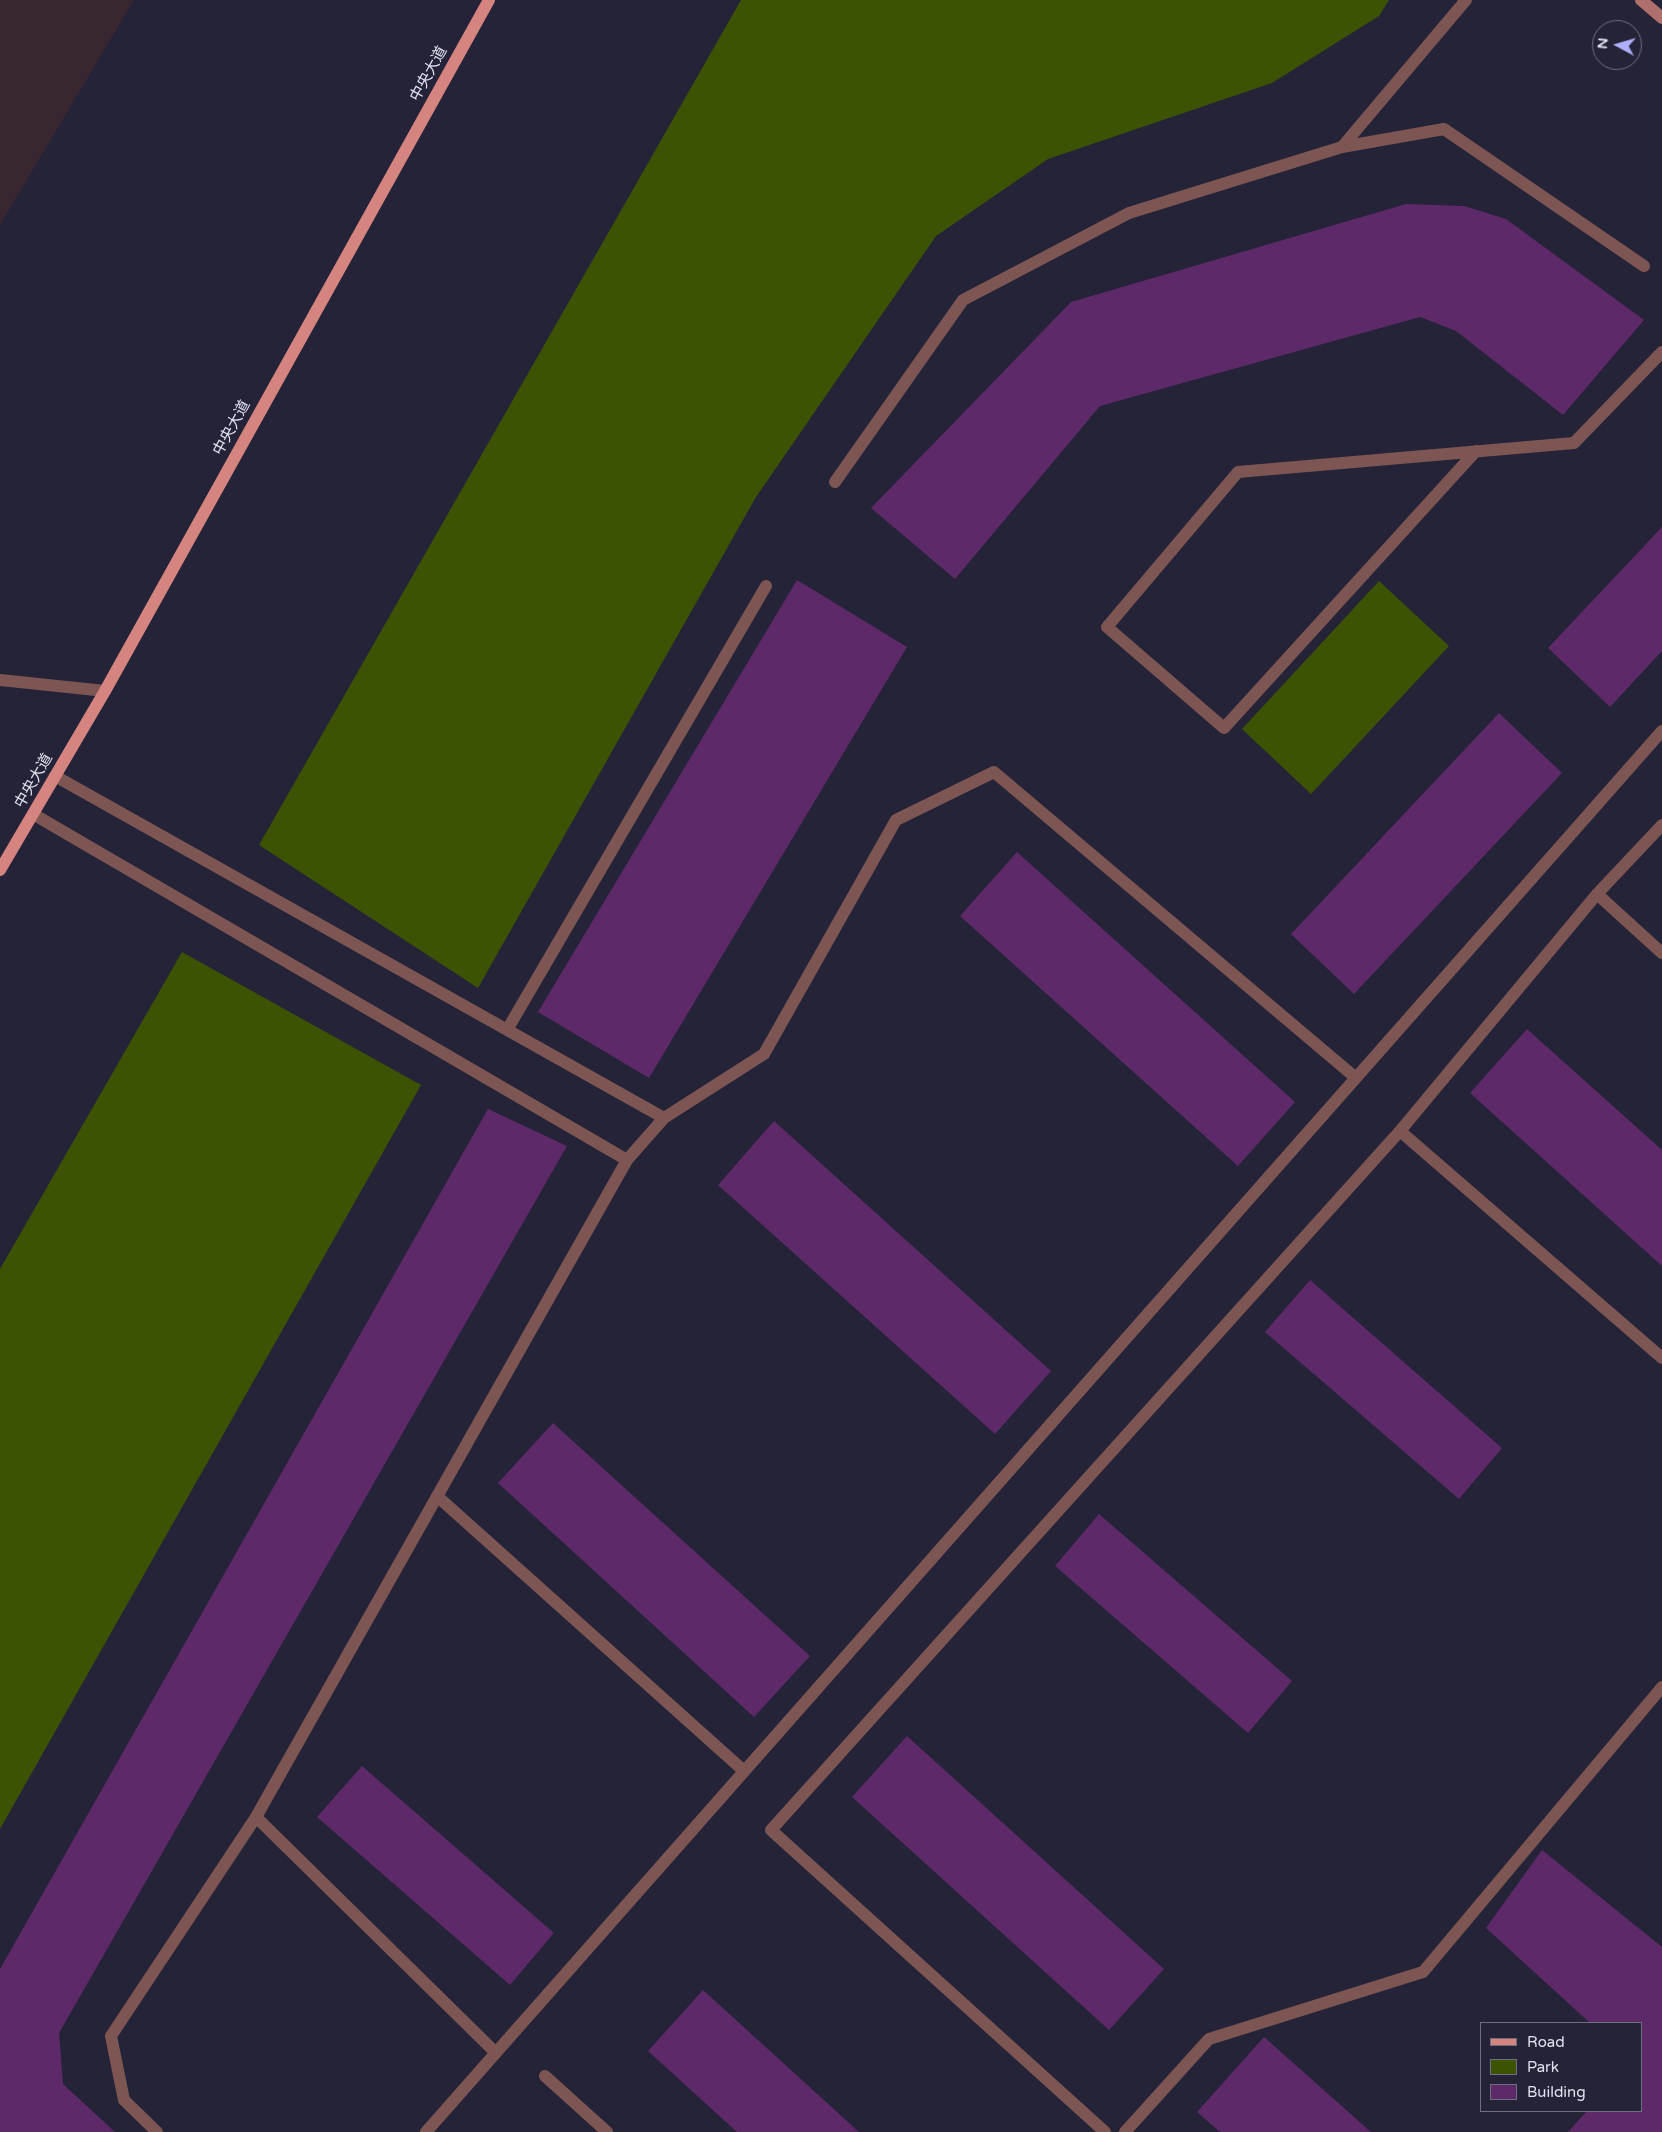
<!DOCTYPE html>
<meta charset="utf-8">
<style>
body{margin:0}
#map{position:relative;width:1662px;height:2132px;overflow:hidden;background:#242338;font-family:"Varela Round",sans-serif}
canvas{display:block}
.legend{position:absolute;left:1480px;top:2022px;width:162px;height:90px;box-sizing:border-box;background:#242338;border:1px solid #706f81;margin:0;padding:6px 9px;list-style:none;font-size:15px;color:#e1e1ef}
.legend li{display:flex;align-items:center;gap:10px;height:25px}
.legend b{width:25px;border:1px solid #706f81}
.north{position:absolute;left:1592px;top:20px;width:50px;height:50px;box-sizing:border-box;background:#242338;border:1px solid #706f81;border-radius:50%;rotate:276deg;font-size:14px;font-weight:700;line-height:20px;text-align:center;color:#e1e1ef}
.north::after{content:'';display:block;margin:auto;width:18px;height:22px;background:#aeaefa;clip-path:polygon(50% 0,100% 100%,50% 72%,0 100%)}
</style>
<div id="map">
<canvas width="1662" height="2132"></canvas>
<ul class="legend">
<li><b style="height:6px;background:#d58480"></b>Road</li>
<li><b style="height:14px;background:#3d5304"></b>Park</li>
<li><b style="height:14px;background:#5e2968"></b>Building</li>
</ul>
<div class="north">N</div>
</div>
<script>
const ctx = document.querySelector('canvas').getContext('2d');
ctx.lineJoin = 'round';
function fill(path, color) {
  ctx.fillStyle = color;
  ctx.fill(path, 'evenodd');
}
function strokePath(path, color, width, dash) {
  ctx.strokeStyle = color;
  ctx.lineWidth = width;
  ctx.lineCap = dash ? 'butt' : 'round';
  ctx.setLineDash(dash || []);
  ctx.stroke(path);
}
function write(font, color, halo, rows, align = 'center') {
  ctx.font = font + ' "Varela Round","Noto Sans SC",sans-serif';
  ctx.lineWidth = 5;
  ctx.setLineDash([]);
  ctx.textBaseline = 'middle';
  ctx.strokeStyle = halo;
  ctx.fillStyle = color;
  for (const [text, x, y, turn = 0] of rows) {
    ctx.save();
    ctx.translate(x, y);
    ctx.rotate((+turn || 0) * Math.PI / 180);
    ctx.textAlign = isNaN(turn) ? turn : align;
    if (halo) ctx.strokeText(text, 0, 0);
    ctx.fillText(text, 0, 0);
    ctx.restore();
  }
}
fill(new Path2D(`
 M 0,0 L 134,0 L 0,225 Z`), '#382730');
fill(new Path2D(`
 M 741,0 L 1389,0 L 1379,16 L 1272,83 L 1048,159 L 936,236 L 756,497 L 478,988 L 259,845 Z
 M 1379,581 L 1449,646 L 1311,794 L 1242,729 Z
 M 182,952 L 421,1085 L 0,1829 L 0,1269 Z`), '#3d5304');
fill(new Path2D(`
 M 1406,204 L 1464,206 L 1506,219 L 1644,320 L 1563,415 L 1456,331 L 1420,317 L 1100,406 L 955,579 L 871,508 L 1071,302 Z
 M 1662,527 L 1662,651 L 1610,707 L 1548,648 Z
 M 797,580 L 907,647 L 649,1078 L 538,1012 Z
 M 1499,713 L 1562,773 L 1354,994 L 1291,934 Z
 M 1017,852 L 1295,1102 L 1238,1166 L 960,916 Z
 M 1527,1029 L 1662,1150 L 1662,1266 L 1470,1093 Z
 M 488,1109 L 567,1146 L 59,2033 L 63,2084 L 115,2132 L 0,2132 L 0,1969 Z
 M 774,1121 L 1051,1371 L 995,1434 L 718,1185 Z
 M 1310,1280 L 1502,1448 L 1459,1499 L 1265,1332 Z
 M 553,1423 L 810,1656 L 754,1717 L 498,1483 Z
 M 1099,1514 L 1292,1681 L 1248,1733 L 1055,1566 Z
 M 907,1736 L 1164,1969 L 1109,2030 L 852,1797 Z
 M 362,1766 L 554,1933 L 510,1985 L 317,1817 Z
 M 1542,1850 L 1662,1947 L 1662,2132 L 1568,2132 L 1587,2111 L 1641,2111 L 1641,2023 L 1590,2023 L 1486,1928 Z
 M 703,1990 L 859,2132 L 737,2132 L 648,2051 Z
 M 1264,2037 L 1371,2132 L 1220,2132 L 1197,2112 Z`), '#5e2968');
strokePath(new Path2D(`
 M 1342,147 L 1466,0
 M 1476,451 L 1224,728 L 1107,627 L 1238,472 L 1574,443 L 1662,352
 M 835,482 L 963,300 L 1129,213 L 1342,147 L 1444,129 L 1644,266
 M 0,680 L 105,691
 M 55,776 L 664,1118
 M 33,814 L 627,1160 L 256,1817
 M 1597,894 L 1662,953
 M 507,1030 L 766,586
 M 1400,1131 L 1662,1358
 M 627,1160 L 664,1118 L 764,1054 L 896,820 L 994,772 L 1356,1078
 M 437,1496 L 744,1771
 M 545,2076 L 607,2132
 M 157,2132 L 124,2100 L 111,2036 L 256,1817 L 496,2053
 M 426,2132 L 1662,731
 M 1105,2132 L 771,1830 L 1400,1131 L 1597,894 L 1662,825
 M 1125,2132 L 1209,2039 L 1423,1972 L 1662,1687`), '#7d5653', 12);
strokePath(new Path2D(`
 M 1641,0 L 1662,18`), '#af706d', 12);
strokePath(new Path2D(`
 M 0,870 L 105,691 L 489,0`), '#d58480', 12);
write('15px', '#e1e1ef', '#242338', [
 ["中央大道",429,74,-61],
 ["中央大道",232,428,-61],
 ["中央大道",34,781,-60]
]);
</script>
